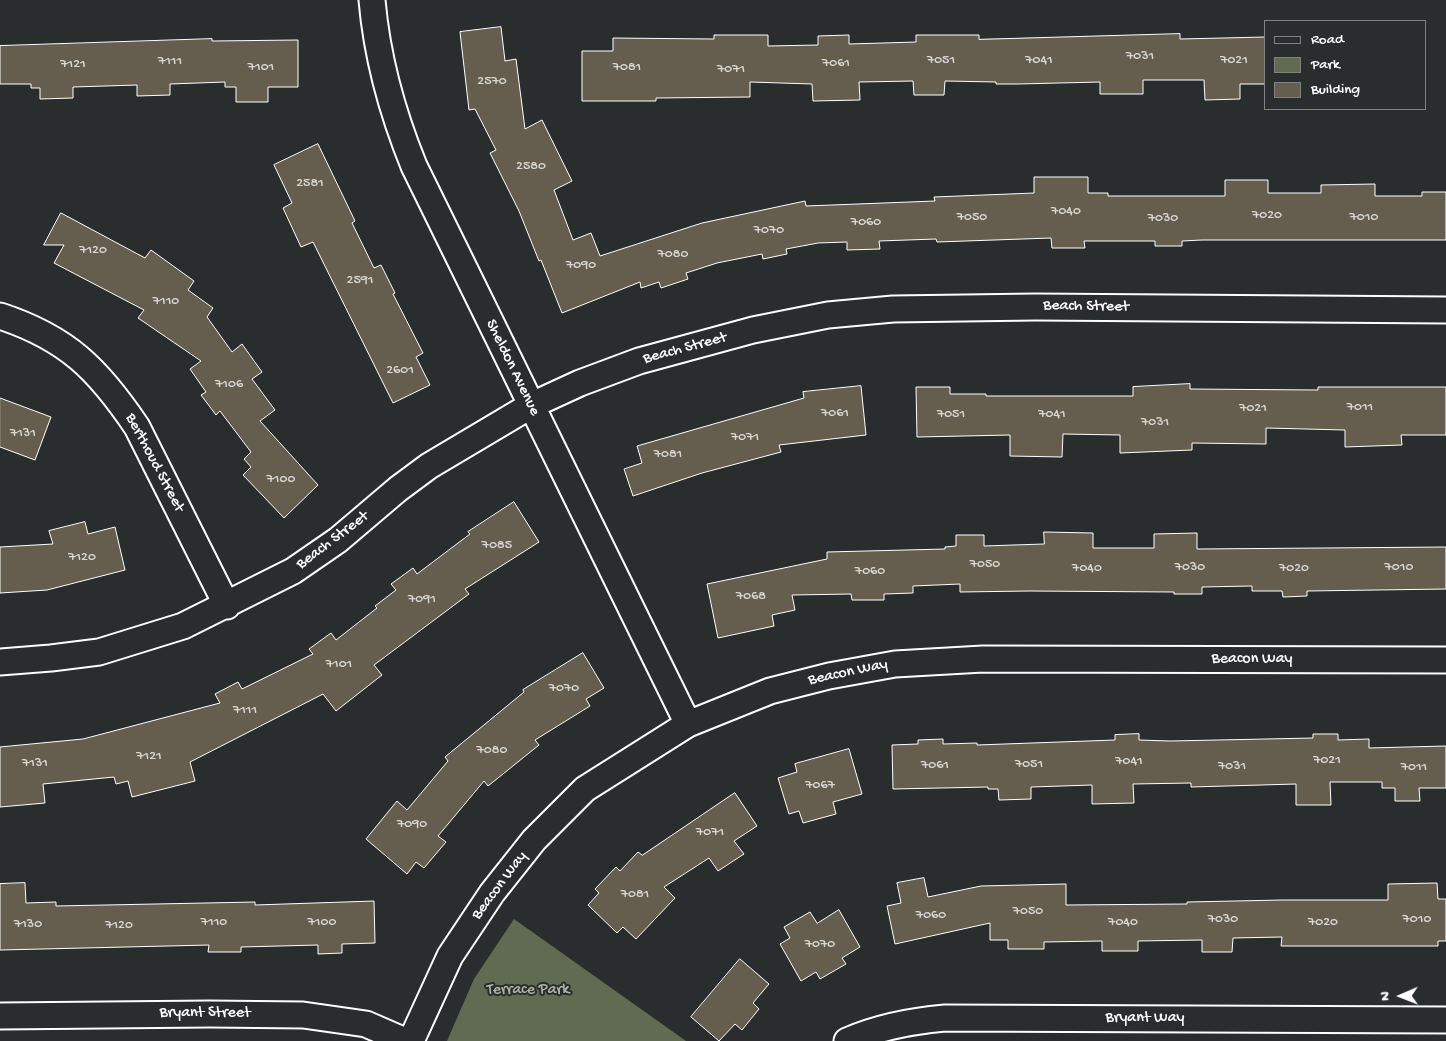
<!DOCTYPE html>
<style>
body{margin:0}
#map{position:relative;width:1446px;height:1041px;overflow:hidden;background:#2a2d2e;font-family:"Gochi Hand",sans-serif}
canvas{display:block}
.legend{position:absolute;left:1264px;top:20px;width:162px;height:90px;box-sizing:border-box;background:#2a2d2e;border:1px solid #7f8182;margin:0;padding:6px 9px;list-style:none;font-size:15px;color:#fff}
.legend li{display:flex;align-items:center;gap:10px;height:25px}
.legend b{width:25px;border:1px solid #7f8182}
.north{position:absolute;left:1376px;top:971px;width:50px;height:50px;-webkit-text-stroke:4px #2a2d2e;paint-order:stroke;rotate:269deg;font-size:14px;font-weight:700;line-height:20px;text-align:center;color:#fff}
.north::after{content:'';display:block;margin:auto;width:18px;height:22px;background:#fff;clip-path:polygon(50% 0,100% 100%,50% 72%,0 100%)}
</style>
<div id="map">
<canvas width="1446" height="1041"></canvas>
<ul class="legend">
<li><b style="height:6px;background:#2a2d2e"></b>Road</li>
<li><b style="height:14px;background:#616b52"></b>Park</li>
<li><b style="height:14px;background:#655e4e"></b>Building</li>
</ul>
<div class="north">N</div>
</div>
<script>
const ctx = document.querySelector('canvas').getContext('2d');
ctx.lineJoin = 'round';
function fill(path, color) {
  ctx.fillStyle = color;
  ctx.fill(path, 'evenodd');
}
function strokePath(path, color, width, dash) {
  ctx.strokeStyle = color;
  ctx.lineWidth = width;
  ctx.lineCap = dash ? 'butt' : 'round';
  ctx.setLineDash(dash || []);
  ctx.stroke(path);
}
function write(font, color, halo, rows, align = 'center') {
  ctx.font = font + ' "Gochi Hand",sans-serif';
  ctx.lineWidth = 4;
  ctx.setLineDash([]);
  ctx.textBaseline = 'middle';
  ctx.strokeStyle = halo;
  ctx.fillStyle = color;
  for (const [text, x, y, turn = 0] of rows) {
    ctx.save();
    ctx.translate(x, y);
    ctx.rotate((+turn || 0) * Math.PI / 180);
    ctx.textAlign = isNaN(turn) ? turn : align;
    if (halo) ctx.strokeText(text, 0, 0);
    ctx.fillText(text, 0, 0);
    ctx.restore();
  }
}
fill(new Path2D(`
 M 514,919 L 686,1041 L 447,1041 L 474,979 Z`), '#616b52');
const building = new Path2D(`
 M 501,27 L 505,61 L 516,59 L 525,129 L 542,120 L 572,181 L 554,190 L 573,240 L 591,233 L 600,256 L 702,223 L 805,201 L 806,206 L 935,201 L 934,197 L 1034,193 L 1034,177 L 1088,177 L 1088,193 L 1108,193 L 1108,196 L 1225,196 L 1225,180 L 1268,180 L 1268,193 L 1321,193 L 1321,185 L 1375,184 L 1375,196 L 1422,196 L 1422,192 L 1446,192 L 1446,240 L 1202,240 L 1182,241 L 1182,246 L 1155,246 L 1155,241 L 1084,241 L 1085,248 L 1052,248 L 1051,238 L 937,242 L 936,239 L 879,241 L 880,249 L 847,250 L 847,242 L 818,243 L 786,249 L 787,254 L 763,259 L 762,254 L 717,263 L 686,273 L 688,279 L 661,288 L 659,282 L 641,288 L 640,282 L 562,313 L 541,260 L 539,261 L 519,211 L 490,153 L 496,150 L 475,109 L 469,110 L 460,32 Z
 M 1180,34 L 1180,39 L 1265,37 L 1265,84 L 1240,84 L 1240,99 L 1205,100 L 1204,80 L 1143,80 L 1143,94 L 1100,94 L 1100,82 L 1018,84 L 996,84 L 996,82 L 945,81 L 944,95 L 914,95 L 913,81 L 859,82 L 860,100 L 813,101 L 812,84 L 750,82 L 750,97 L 656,98 L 656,101 L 582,101 L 582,51 L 613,51 L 613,38 L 714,39 L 714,35 L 768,35 L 768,46 L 818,45 L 818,36 L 849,35 L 849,44 L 916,42 L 916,35 L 979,35 L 979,39 Z
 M 212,39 L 212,41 L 298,40 L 298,87 L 268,87 L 268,102 L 236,102 L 236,87 L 225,87 L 225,82 L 170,84 L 170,95 L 137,96 L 137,85 L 73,87 L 73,98 L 40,99 L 40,88 L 31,88 L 31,84 L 0,84 L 0,46 Z
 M 318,144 L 355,221 L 352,223 L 374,268 L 381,265 L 395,293 L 393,294 L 423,353 L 416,357 L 430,385 L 393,403 L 313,242 L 301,247 L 283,208 L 292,203 L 274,165 Z
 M 61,213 L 145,258 L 151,250 L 194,281 L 188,290 L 213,308 L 207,317 L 232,352 L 242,344 L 262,372 L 252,379 L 275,410 L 260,421 L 318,485 L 284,518 L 243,475 L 251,467 L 244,459 L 251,452 L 220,411 L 216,415 L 201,395 L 206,392 L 190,369 L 201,361 L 138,318 L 144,310 L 54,263 L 64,245 L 44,245 Z
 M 1190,384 L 1190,389 L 1318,390 L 1318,387 L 1446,387 L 1446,435 L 1401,435 L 1402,445 L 1345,447 L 1345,430 L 1266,428 L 1266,444 L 1192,443 L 1192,450 L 1120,453 L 1120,435 L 1063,434 L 1062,457 L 1010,456 L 1010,435 L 917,437 L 916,387 L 950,387 L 950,394 L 986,394 L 986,396 L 1133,396 L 1133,387 Z
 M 861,386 L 866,435 L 779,445 L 781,452 L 702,473 L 633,496 L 624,469 L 642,463 L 637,446 L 804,398 L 803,392 Z
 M 0,398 L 51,417 L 35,460 L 0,447 Z
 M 514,502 L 539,542 L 465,589 L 469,594 L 374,665 L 382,675 L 336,711 L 323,694 L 190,762 L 195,781 L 132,797 L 128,781 L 116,784 L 114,777 L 43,784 L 45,803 L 0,807 L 0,747 L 83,739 L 220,703 L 215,694 L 238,682 L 242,689 L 313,654 L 309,649 L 331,633 L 336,640 L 377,608 L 375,606 L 396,590 L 391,584 L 413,568 L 417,574 L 470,534 L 468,532 Z
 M 85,522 L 88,534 L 115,527 L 125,570 L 47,590 L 0,593 L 0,547 L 53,544 L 49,531 Z
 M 1044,532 L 1093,533 L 1093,548 L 1154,548 L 1154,534 L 1197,533 L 1197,549 L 1446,547 L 1446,589 L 1307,591 L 1307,596 L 1283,597 L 1282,591 L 1252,591 L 1252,586 L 1202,587 L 1202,594 L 1174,594 L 1174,592 L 1029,591 L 960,592 L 960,584 L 913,586 L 913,593 L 884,594 L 884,600 L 852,600 L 851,594 L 792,595 L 795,610 L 772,615 L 774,626 L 718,638 L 707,584 L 827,559 L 827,552 L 945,549 L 945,547 L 956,546 L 956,535 L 984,535 L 984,546 L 1044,544 Z
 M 583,653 L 604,688 L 586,699 L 590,706 L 535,740 L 539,745 L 488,786 L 484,781 L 438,836 L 446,842 L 424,868 L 416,862 L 407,874 L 366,839 L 397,801 L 407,810 L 448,761 L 445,757 L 524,692 L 523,690 Z
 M 1139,734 L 1139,740 L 1170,741 L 1313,738 L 1313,734 L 1338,734 L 1338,740 L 1369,739 L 1369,748 L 1446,746 L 1446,788 L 1419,788 L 1420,801 L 1395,801 L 1395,788 L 1382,788 L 1382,782 L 1330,782 L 1331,805 L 1296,805 L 1296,784 L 1191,787 L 1191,783 L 1133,784 L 1134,803 L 1092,804 L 1092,785 L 1031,787 L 1031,799 L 999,800 L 998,789 L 988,789 L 988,787 L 893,789 L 892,745 L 918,744 L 918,740 L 943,739 L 943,744 L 977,743 L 977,745 L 1115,740 L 1115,735 Z
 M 849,749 L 862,794 L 833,802 L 836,814 L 803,823 L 799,811 L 789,814 L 778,778 L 797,772 L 795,764 Z
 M 735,793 L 757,826 L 734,841 L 744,854 L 718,871 L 709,858 L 664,887 L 675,898 L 636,939 L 623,927 L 617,933 L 588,905 L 599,893 L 595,889 L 616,867 L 620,871 L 638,852 L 642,855 Z
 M 924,878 L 928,897 L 981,886 L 1066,884 L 1066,905 L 1187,904 L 1187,902 L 1282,900 L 1388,900 L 1388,884 L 1437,883 L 1438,899 L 1446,899 L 1446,941 L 1438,941 L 1438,946 L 1281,946 L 1282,937 L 1233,938 L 1232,952 L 1202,952 L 1202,940 L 1138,941 L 1138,951 L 1102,951 L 1102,941 L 1044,942 L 1044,949 L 1008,949 L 1008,940 L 990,940 L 990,923 L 895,944 L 887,906 L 901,903 L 897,883 Z
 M 25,883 L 26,903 L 56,902 L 56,906 L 255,902 L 255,905 L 374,901 L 375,943 L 342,944 L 342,953 L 318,954 L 318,945 L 241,947 L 241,952 L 208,952 L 209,945 L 0,950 L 0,884 Z
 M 839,910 L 860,947 L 842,958 L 846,964 L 820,979 L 816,972 L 801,981 L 780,944 L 790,938 L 784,927 L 810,912 L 817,923 Z
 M 740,959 L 769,984 L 753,1003 L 759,1009 L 742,1030 L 735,1024 L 719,1041 L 691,1017 Z`);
fill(building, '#655e4e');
strokePath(building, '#fff', 1);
const street = new Path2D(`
 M 372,0 C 377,58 392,112 414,166 L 688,724
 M 0,316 C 67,338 98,369 137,427 L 227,606
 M 0,662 L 51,658 L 99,652 L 183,626 L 293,571 L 338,540 L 398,489 L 429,466 L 530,406 L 580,383 L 639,361 L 753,330 L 828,315 L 893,309 L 1035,307 L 1446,310
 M 0,1016 L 210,1014 L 303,1015 L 366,1024 L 405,1041
 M 411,1041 L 450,956 L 492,893 L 534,840 L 585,789 L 688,724 L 770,691 L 829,676 L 895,664 L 983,659 L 1446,660
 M 847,1041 C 879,1027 910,1021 945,1018 L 1446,1020`);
strokePath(street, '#fff', 29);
strokePath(street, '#2a2d2e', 25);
write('14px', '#d8d7d3', null, [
 ["7031",1140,57],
 ["7051",941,61],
 ["7041",1039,61],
 ["7021",1234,61],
 ["7111",170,62],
 ["7061",836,64],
 ["7121",73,65],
 ["7101",261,68],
 ["7081",627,68],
 ["7071",731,70],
 ["2570",492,82],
 ["2580",531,167],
 ["2581",310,184],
 ["7040",1066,212],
 ["7020",1267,216],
 ["7050",972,218],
 ["7010",1364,218],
 ["7030",1163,219],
 ["7060",866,223],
 ["7070",769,231],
 ["7120",93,251],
 ["7080",673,255],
 ["7090",581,266],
 ["2591",360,281],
 ["7110",166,302],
 ["2601",400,371],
 ["7106",229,385],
 ["7011",1360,408],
 ["7021",1253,409],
 ["7061",835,414],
 ["7051",951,415],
 ["7041",1052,415],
 ["7031",1155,423],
 ["7131",23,434],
 ["7071",745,438],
 ["7081",668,455],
 ["7100",281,480],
 ["7085",497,546],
 ["7120",82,558],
 ["7050",985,565],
 ["7030",1190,568],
 ["7010",1399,568],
 ["7040",1087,569],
 ["7020",1294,569],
 ["7060",870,572],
 ["7068",751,597],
 ["7091",422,600],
 ["7101",339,665],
 ["7070",564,689],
 ["7111",245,711],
 ["7080",492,751],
 ["7121",149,757],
 ["7021",1327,761],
 ["7041",1129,762],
 ["7131",35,764],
 ["7051",1029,765],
 ["7061",935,766],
 ["7031",1232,767],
 ["7011",1414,768],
 ["7067",820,786],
 ["7090",412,825],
 ["7071",710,833],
 ["7081",635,895],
 ["7050",1028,912],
 ["7060",931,916],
 ["7030",1223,920],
 ["7010",1417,920],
 ["7110",214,923],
 ["7100",322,923],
 ["7040",1123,923],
 ["7020",1323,923],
 ["7130",28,925],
 ["7120",119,926],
 ["7070",820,945]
]);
write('16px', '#fff', '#2a2d2e', [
 ["Beach Street",1086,307,1],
 ["Beach Street",685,349,-15],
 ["Sheldon Avenue",512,368,64],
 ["Berthoud Street",154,463,62],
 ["Beach Street",333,541,-37],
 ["Beacon Way",1252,660],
 ["Beacon Way",848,673,-12],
 ["Beacon Way",500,886,-53],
 ["Bryant Street",205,1014],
 ["Bryant Way",1145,1019]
]);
write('16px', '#b0b5a8', '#2a2d2e', [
 ["Terrace Park",528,991]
]);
</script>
